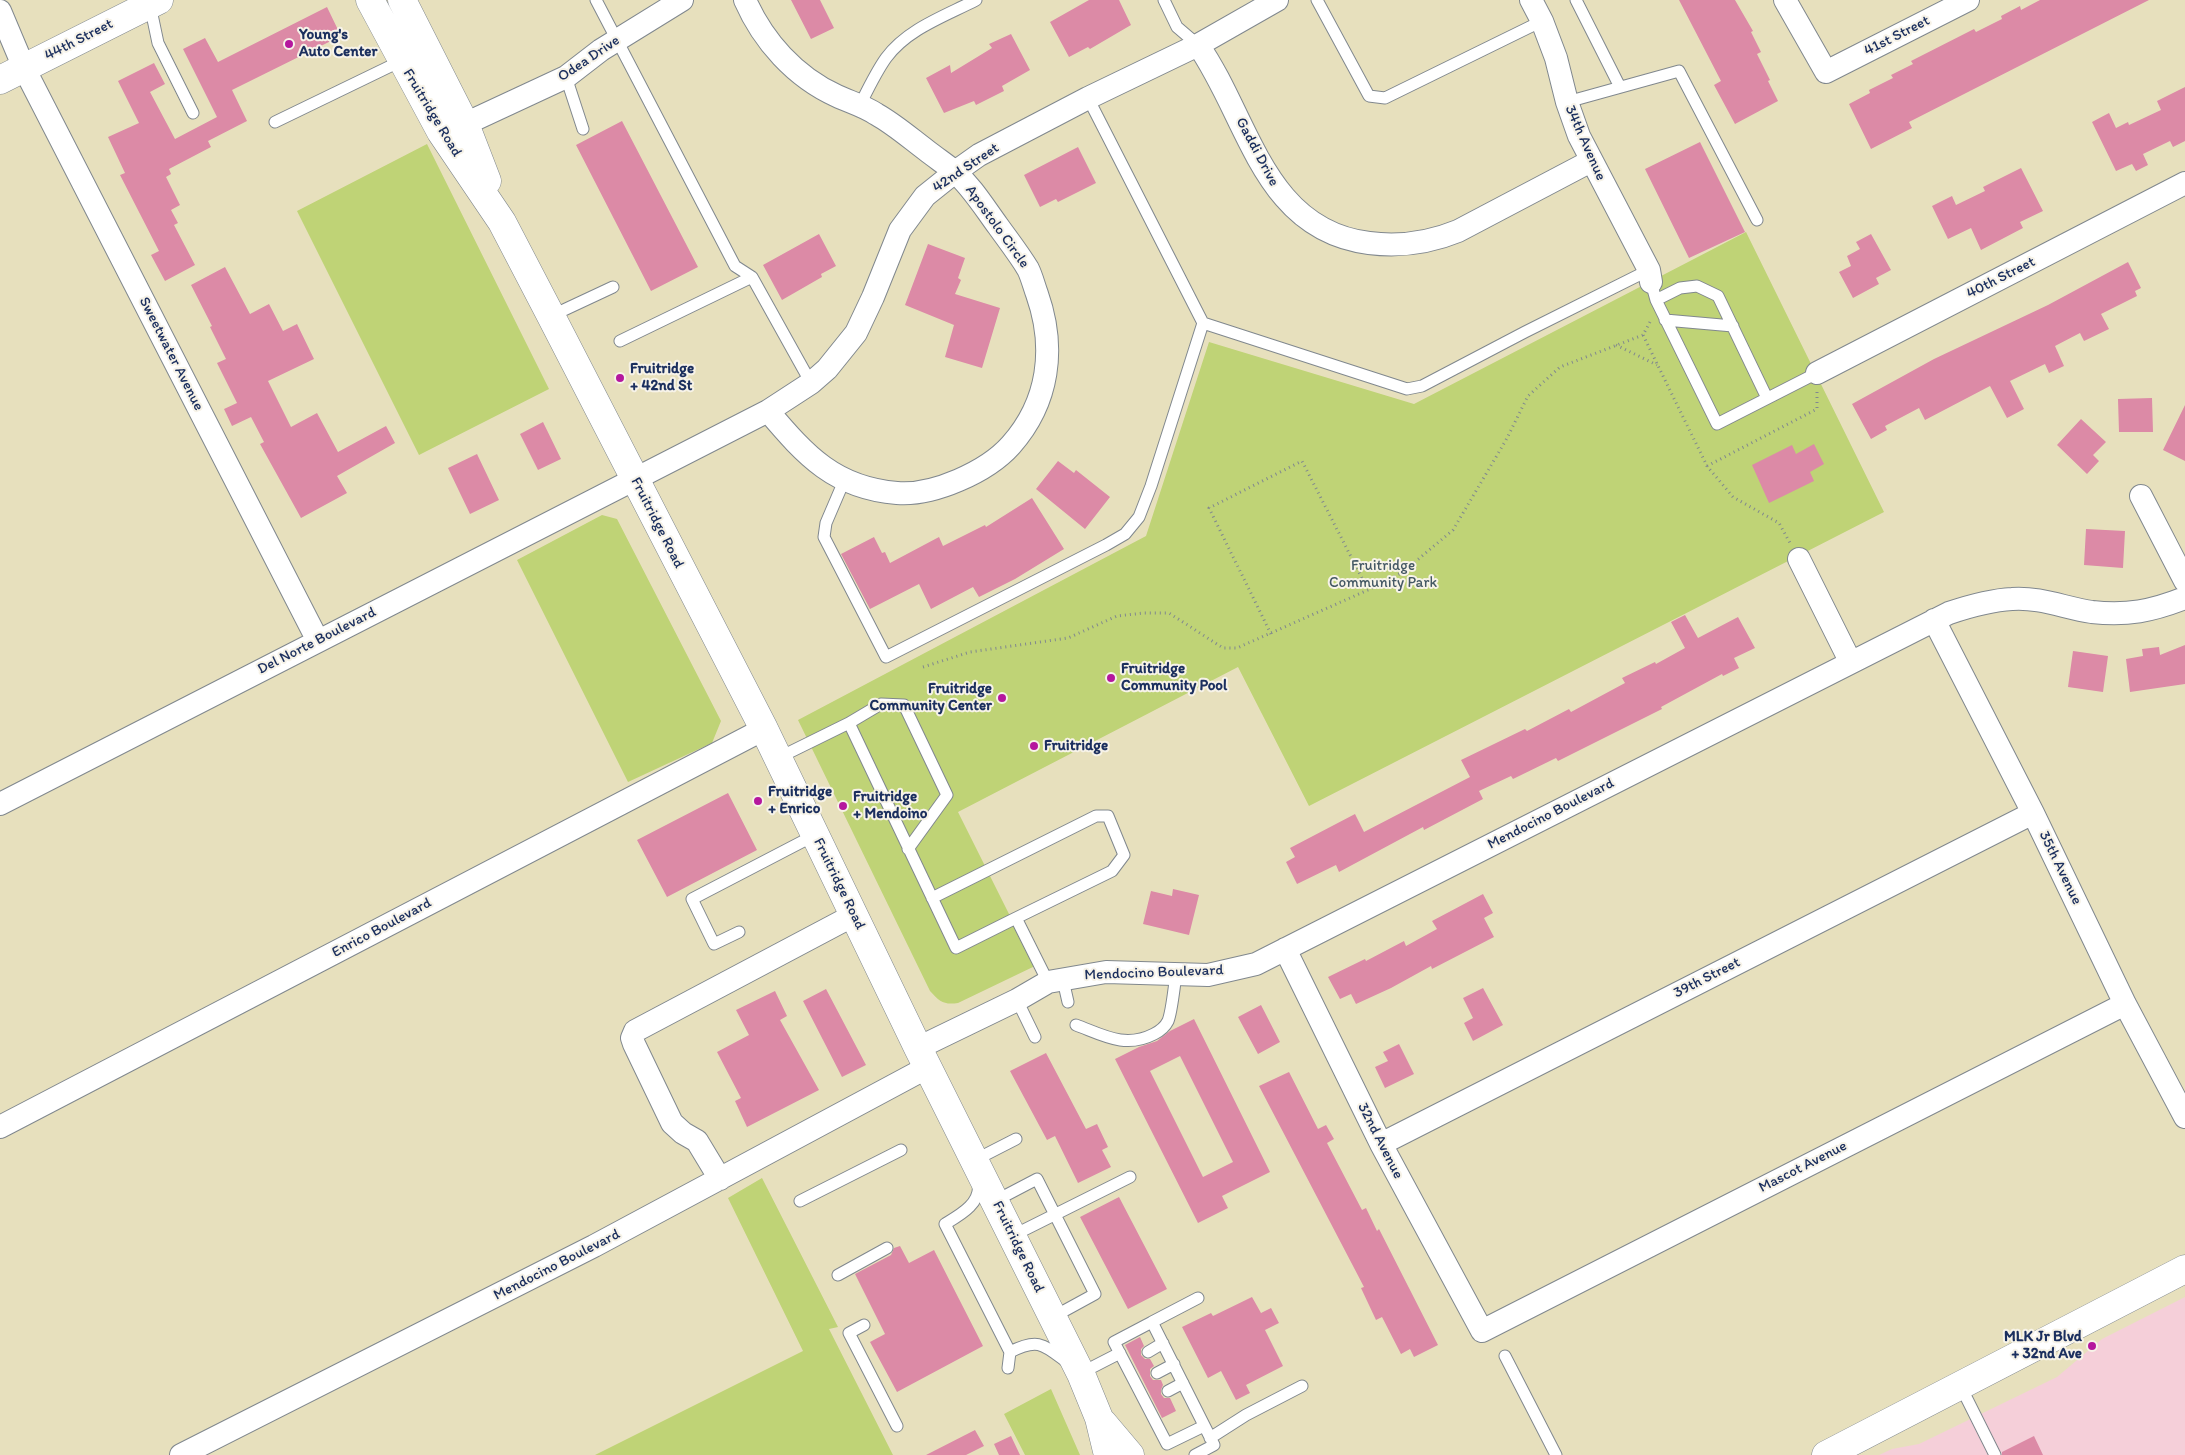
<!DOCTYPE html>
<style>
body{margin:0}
canvas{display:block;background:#e7e0bd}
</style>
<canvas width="2185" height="1455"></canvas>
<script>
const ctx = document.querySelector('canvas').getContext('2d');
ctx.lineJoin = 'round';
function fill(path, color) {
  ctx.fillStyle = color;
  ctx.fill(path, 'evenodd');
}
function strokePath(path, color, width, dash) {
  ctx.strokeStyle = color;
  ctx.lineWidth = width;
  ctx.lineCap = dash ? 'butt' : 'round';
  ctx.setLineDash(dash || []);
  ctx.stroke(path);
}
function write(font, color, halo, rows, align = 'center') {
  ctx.font = font + ' Itim,sans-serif';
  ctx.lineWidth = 4;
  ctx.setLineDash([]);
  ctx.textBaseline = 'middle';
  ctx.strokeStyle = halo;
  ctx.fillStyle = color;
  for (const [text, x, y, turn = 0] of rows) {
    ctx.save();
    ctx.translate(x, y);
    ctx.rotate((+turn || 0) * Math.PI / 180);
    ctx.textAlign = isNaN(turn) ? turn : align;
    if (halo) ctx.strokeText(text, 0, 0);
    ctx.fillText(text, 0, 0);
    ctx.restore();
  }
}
fill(new Path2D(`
 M 2185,1297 L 2185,1455 L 1879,1455 L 1892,1449 L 1919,1444 L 2057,1377 L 2102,1339 Z`), '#f5cfd9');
fill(new Path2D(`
 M 427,144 L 549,389 L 419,455 L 297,211 Z
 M 1746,232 L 1884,512 L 1309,806 L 1238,667 L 958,812 L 1035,966 L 958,1003 C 944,1005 940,1002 930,991 L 798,720 L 1146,536 L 1209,342 L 1414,404 Z
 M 602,515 L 617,519 L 721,721 L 712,743 L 628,782 L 517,560 Z
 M 762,1178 L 838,1327 L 829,1329 L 893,1455 L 595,1455 L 803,1351 L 728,1198 Z
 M 1051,1389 L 1080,1455 L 1025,1455 L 1004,1414 Z`), '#bfd376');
fill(new Path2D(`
 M 791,0 L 820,0 L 834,28 L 811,39 Z
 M 1089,0 L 1119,0 L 1131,25 L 1090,49 L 1088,47 L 1069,57 L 1050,22 Z
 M 1679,0 L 1735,0 L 1753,31 L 1751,32 L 1761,52 L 1757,54 L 1770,80 L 1768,81 L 1778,101 L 1735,124 L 1714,85 L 1721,81 Z
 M 2040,0 L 2149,0 L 1909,122 L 1912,128 L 1871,149 L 1849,104 L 1870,93 L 1869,90 L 1893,78 L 1891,75 L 1913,64 L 1911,61 L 1974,29 L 1976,32 L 2002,19 L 2001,16 L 2020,6 L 2021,10 Z
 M 327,7 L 341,36 L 232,90 L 247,121 L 208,141 L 211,147 L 169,169 L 171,174 L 166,177 L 180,205 L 171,210 L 178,223 L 174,225 L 195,265 L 165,281 L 151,255 L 159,251 L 120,175 L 125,173 L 108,137 L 139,123 L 118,81 L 154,63 L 165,84 L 150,92 L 175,139 L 217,117 L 183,49 L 205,38 L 218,62 Z
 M 1011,34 L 1030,70 L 1002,86 L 1004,91 L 976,105 L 974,101 L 944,113 L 926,78 L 950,65 L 951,73 L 992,48 L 989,44 Z
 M 2185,87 L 2185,141 L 2173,147 L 2170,141 L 2143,154 L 2148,165 L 2136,171 L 2132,164 L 2116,171 L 2092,122 L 2109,113 L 2116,128 L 2128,122 L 2129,125 L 2161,110 L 2157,101 Z
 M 622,121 L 698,267 L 651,291 L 576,145 Z
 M 1700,142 L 1745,232 L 1689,258 L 1645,169 Z
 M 1078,147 L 1096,183 L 1058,202 L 1056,199 L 1040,207 L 1024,175 Z
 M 2021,168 L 2043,211 L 2020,222 L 2023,228 L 1981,250 L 1971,228 L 1948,239 L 1932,206 L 1952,196 L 1956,205 L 1985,191 L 1983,187 Z
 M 819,234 L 836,266 L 821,274 L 822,277 L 782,300 L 763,265 Z
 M 1871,234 L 1891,270 L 1876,278 L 1879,284 L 1853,298 L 1839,272 L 1851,266 L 1847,256 L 1860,249 L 1856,242 Z
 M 928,244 L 965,258 L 958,278 L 961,280 L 955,294 L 1000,308 L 982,368 L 945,357 L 954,325 L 905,305 Z
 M 2128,262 L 2141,288 L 2135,291 L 2137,296 L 2101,314 L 2109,329 L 2084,341 L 2080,333 L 2055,346 L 2064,366 L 2049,373 L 2045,364 L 2010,381 L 2024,409 L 2007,418 L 1990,386 L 1925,420 L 1919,408 L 1885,426 L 1887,430 L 1871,439 L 1852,404 L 1934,359 L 2048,305 Z
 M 225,267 L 250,314 L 269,304 L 283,331 L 297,324 L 314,359 L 268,381 L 291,427 L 317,413 L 338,452 L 386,426 L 395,443 L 337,476 L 347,493 L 301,518 L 260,444 L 264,442 L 251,417 L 232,426 L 224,409 L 237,403 L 217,363 L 226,359 L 210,327 L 212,326 L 191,285 Z
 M 2152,398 L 2153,432 L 2119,432 L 2118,399 Z
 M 2185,405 L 2185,461 L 2163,450 Z
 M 2081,419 L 2106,442 L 2093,455 L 2099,461 L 2087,474 L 2057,445 Z
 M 543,422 L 561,459 L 538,470 L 520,434 Z
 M 1814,444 L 1824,464 L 1810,472 L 1814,481 L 1769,503 L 1752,465 L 1792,445 L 1796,454 Z
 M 477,454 L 499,500 L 470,514 L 448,468 Z
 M 1058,461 L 1074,473 L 1076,470 L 1110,497 L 1085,529 L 1036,489 Z
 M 1032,498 L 1064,549 L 1015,579 L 979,597 L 973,587 L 931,609 L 919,584 L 870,609 L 841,554 L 874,537 L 882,553 L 885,552 L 890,563 L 939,537 L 943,546 L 985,525 L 986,527 Z
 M 2086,529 L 2125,531 L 2123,568 L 2084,565 Z
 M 1685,615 L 1698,638 L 1738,617 L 1755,648 L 1734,658 L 1739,668 L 1723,676 L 1722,674 L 1661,707 L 1662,709 L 1558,761 L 1556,758 L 1513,779 L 1511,776 L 1479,791 L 1483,799 L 1424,830 L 1423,827 L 1339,872 L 1336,865 L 1297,884 L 1286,862 L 1295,857 L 1290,848 L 1355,814 L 1364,832 L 1470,777 L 1461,760 L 1525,729 L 1527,731 L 1569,709 L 1571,712 L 1625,683 L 1622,678 L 1655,662 L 1656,664 L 1685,648 L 1671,622 Z
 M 2185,645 L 2185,684 L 2130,692 L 2126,659 L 2143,656 L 2142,649 L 2159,647 L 2160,655 Z
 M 2073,651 L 2108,656 L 2103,692 L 2068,687 Z
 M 728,793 L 757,850 L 667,897 L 637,840 Z
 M 1173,889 L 1199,895 L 1189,935 L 1143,924 L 1151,891 L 1172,896 Z
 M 1483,894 L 1493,913 L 1484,918 L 1494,937 L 1432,969 L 1431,966 L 1391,988 L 1356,1004 L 1351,994 L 1340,999 L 1328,977 L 1365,959 L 1366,961 L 1404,941 L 1406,946 L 1437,929 L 1432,921 Z
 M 1483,988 L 1503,1025 L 1473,1041 L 1464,1023 L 1473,1018 L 1463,998 Z
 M 826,989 L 866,1065 L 842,1077 L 803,1001 Z
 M 775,991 L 787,1016 L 780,1020 L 819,1090 L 747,1127 L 735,1101 L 741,1098 L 717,1052 L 749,1035 L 736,1010 Z
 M 1261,1005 L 1280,1042 L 1258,1054 L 1238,1017 Z
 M 1194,1019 L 1270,1172 L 1222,1196 L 1228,1208 L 1198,1223 L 1115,1059 L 1139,1047 L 1157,1041 L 1170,1031 ZM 1180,1056 L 1233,1162 L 1203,1177 L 1150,1071 Z
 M 1399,1044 L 1414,1074 L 1385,1088 L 1375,1067 L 1388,1061 L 1383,1052 Z
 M 1046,1053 L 1086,1129 L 1097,1124 L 1108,1147 L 1102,1150 L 1111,1167 L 1078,1183 L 1055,1136 L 1047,1140 L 1010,1071 Z
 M 1289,1072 L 1318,1129 L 1326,1125 L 1334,1139 L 1327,1143 L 1362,1210 L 1366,1208 L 1377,1231 L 1379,1229 L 1438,1345 L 1414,1357 L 1410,1349 L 1401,1354 L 1382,1317 L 1376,1320 L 1361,1288 L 1364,1287 L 1259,1086 Z
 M 1119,1197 L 1167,1289 L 1128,1309 L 1080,1217 Z
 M 900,1246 L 909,1263 L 934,1250 L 983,1346 L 897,1392 L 870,1342 L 885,1334 L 855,1274 L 891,1255 L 894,1248 Z
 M 1252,1297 L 1261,1313 L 1271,1308 L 1279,1323 L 1265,1330 L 1283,1366 L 1246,1385 L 1250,1393 L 1236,1400 L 1221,1371 L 1208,1378 L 1182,1327 L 1211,1313 L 1213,1316 Z
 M 1140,1337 L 1144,1346 L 1141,1349 L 1141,1355 L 1145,1359 L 1150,1359 L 1154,1366 L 1150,1369 L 1150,1376 L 1153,1380 L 1161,1380 L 1163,1385 L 1161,1390 L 1161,1394 L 1164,1398 L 1170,1398 L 1176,1411 L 1162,1418 L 1125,1345 Z
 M 975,1430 L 984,1446 L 966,1455 L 926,1455 Z
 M 1011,1436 L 1020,1455 L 999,1455 L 994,1444 Z
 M 2034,1436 L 2043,1455 L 2002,1455 L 2002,1452 Z`), '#dc8aa6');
const lane = new Path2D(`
 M 596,0 L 735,266 L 752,277
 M 1164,0 L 1177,27 L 1198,45
 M 1317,0 L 1369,96 L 1385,98 L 1542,21
 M 1576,0 L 1620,87
 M 150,5 L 158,43 L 193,113
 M 566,77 L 583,129
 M 1567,102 L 1679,71 L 1757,220
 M 860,105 C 868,89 876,72 886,58 C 907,29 945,16 976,0
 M 275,122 L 401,61
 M 1651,282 L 1656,300 L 1717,424 L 1817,373
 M 1656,300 L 1680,288 L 1697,286 L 1718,296 L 1767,398
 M 551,316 L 613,287
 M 1665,320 L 1733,326
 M 1203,323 L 1407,389 L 1422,386 L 1525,332 L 1649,270
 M 620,341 L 752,277 L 811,383
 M 844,481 L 826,523 L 824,537 L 886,657 L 1106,545 L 1125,534 L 1139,517 L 1151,486 L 1203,323 L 1088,98
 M 849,723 L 881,704 L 904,705 L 947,795 L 908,849
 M 778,758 L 849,723 L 956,948 L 1016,918 L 1048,982
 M 932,898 L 1096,816 L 1108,816 L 1124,855 L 1112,871 L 1016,918
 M 739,932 L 714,944 L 692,899 L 815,835
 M 1063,980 L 1068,1002
 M 1017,1000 L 1035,1037
 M 1076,1025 C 1103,1035 1125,1049 1154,1034 C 1160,1031 1165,1027 1168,1021 C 1172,1011 1174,987 1176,975
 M 975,1162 L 975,1160 L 1016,1139
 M 978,1183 C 982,1203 960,1215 945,1224 L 1010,1352 L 1008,1368
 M 800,1201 L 901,1150
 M 995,1201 L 1037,1179 L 1095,1294 L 1053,1317
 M 1012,1236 L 1130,1177
 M 838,1275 L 887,1248
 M 1152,1322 L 1198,1298
 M 864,1325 L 849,1333 L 897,1426
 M 1010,1352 C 1039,1337 1044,1345 1068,1363
 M 1148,1352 L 1163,1343
 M 1505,1356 L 1556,1455
 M 1081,1373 L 1120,1353
 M 1157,1373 L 1174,1364
 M 1960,1385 L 1995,1455
 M 1168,1391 L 1183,1383
 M 1210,1438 L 1246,1415 L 1302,1386
 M 1195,1455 L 1214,1445 C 1193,1404 1173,1363 1152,1322 L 1114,1342 L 1167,1444 L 1204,1426`);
const street = new Path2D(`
 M 745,0 C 763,41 795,77 837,96 C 850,102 864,106 876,114 C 894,124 910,138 926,150 C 935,157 945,164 954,171 C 972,187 984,207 998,226 C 1008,240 1019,254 1028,269 C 1032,277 1034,286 1037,294 C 1056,348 1049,402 1011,445 C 987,472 933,496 897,493 C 835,488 806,456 768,411
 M 1531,0 L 1542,21 L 1556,58 L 1567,102 L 1579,136 L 1649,270 L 1651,282
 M 1785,0 L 1826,72 L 1968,0
 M 0,11 L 24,68 L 318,641
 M 1198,45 C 1249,118 1263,230 1369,243 C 1401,247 1429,243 1458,231 L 1591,161
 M 465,124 L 566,77 L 601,50 L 682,0
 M 1817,373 L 2185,183
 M 2141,496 L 2185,581
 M 1799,559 L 1850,661
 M 1934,620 L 2033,813 L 2125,1004 L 2185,1117
 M 0,804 L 768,411 L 811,383 L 827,369 L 856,333 L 873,297 L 900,230 L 925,196 L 955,172 L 979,155 L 1088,98 L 1198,45 L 1277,0
 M 1285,949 L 1381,1144 L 1482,1331 L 2125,1004
 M 918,1048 L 1017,1000 L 1048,982 L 1106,972 L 1208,975 L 1256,964 L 1949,613 C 1970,606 1991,600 2012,599 C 2040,597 2065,608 2092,612 C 2127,616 2152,611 2185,598
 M 0,1127 L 764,729
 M 1381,1144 L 2033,813
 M 720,1179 L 697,1141 L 683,1133 L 672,1123 L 634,1044 L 632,1038 L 635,1031 L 854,915
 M 181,1455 L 594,1246 L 928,1067`);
const secondary = new Path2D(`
 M 370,0 L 441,132 L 502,222 L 551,316 L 764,729 L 918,1048 L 1081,1374 L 1099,1418 L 1108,1455
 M 402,0 L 465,124 L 487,181
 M 0,80 L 159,0
 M 1103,1423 L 1130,1455
 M 1826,1455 L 2185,1269`);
strokePath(lane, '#81888e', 13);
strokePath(street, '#81888e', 24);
strokePath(secondary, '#81888e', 29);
strokePath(new Path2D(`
 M 1650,322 L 1643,335 L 1707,466 L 1733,497 L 1779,523 L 1790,543
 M 1616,345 L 1657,365
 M 1707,466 L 1817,409 L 1817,391
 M 1271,634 L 1209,508 L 1302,461 L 1368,590
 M 923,667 L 970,652 L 1068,638 L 1117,616 L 1144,613 L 1169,613 L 1223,648 L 1237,648 L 1368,590 L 1403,572 L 1453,530 L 1506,440 L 1528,396 L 1560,367 L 1643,335`), '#81888e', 3, [1, 4]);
strokePath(lane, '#fff', 11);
strokePath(street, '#fff', 22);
strokePath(secondary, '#fff', 28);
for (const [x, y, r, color] of [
 [289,44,5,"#b5179e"],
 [620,378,5,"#b5179e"],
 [1111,678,5,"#b5179e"],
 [1002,698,5,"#b5179e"],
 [1034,746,5,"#b5179e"],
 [758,801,5,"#b5179e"],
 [843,806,5,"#b5179e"],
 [2092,1346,5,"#b5179e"]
]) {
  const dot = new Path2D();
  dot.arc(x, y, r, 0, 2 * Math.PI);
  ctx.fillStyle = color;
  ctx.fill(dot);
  strokePath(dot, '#f7f3e8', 2);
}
write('bold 15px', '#1b2f5e', '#f7f3e8', [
 ["Young's",299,35],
 ["Auto Center",299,52],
 ["Fruitridge",630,369],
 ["+ 42nd St",630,386],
 ["Fruitridge",1121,669],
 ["Community Pool",1121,686],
 ["Fruitridge",992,689,"right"],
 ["Community Center",992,706,"right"],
 ["Fruitridge",1044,746],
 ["Fruitridge",768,792],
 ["+ Enrico",768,809],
 ["Fruitridge",853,797],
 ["+ Mendoino",853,814],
 ["MLK Jr Blvd",2082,1337,"right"],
 ["+ 32nd Ave",2082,1354,"right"]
], 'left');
write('15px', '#1b2f5e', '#f7f3e8', [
 ["41st Street",1897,36,-27],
 ["44th Street",79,40,-27],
 ["Odea Drive",589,59,-34],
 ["Fruitridge Road",432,113,59],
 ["34th Avenue",1585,143,66],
 ["Gaddi Drive",1257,152,62],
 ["42nd Street",966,168,-34],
 ["Apostolo Circle",997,227,54],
 ["40th Street",2001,278,-27],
 ["Sweetwater Avenue",171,354,63],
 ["Fruitridge Road",657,523,63],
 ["Del Norte Boulevard",317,641,-27],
 ["Mendocino Boulevard",1551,814,-27],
 ["35th Avenue",2060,868,64],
 ["Fruitridge Road",839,884,64],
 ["Enrico Boulevard",382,928,-28],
 ["Mendocino Boulevard",1154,973,-2],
 ["39th Street",1707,978,-27],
 ["32nd Avenue",1380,1141,63],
 ["Mascot Avenue",1803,1167,-27],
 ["Fruitridge Road",1018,1247,64],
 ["Mendocino Boulevard",557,1265,-27]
]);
write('15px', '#445864', '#f7f3e8', [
 ["Fruitridge",1383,566],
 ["Community Park",1383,583]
]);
</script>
